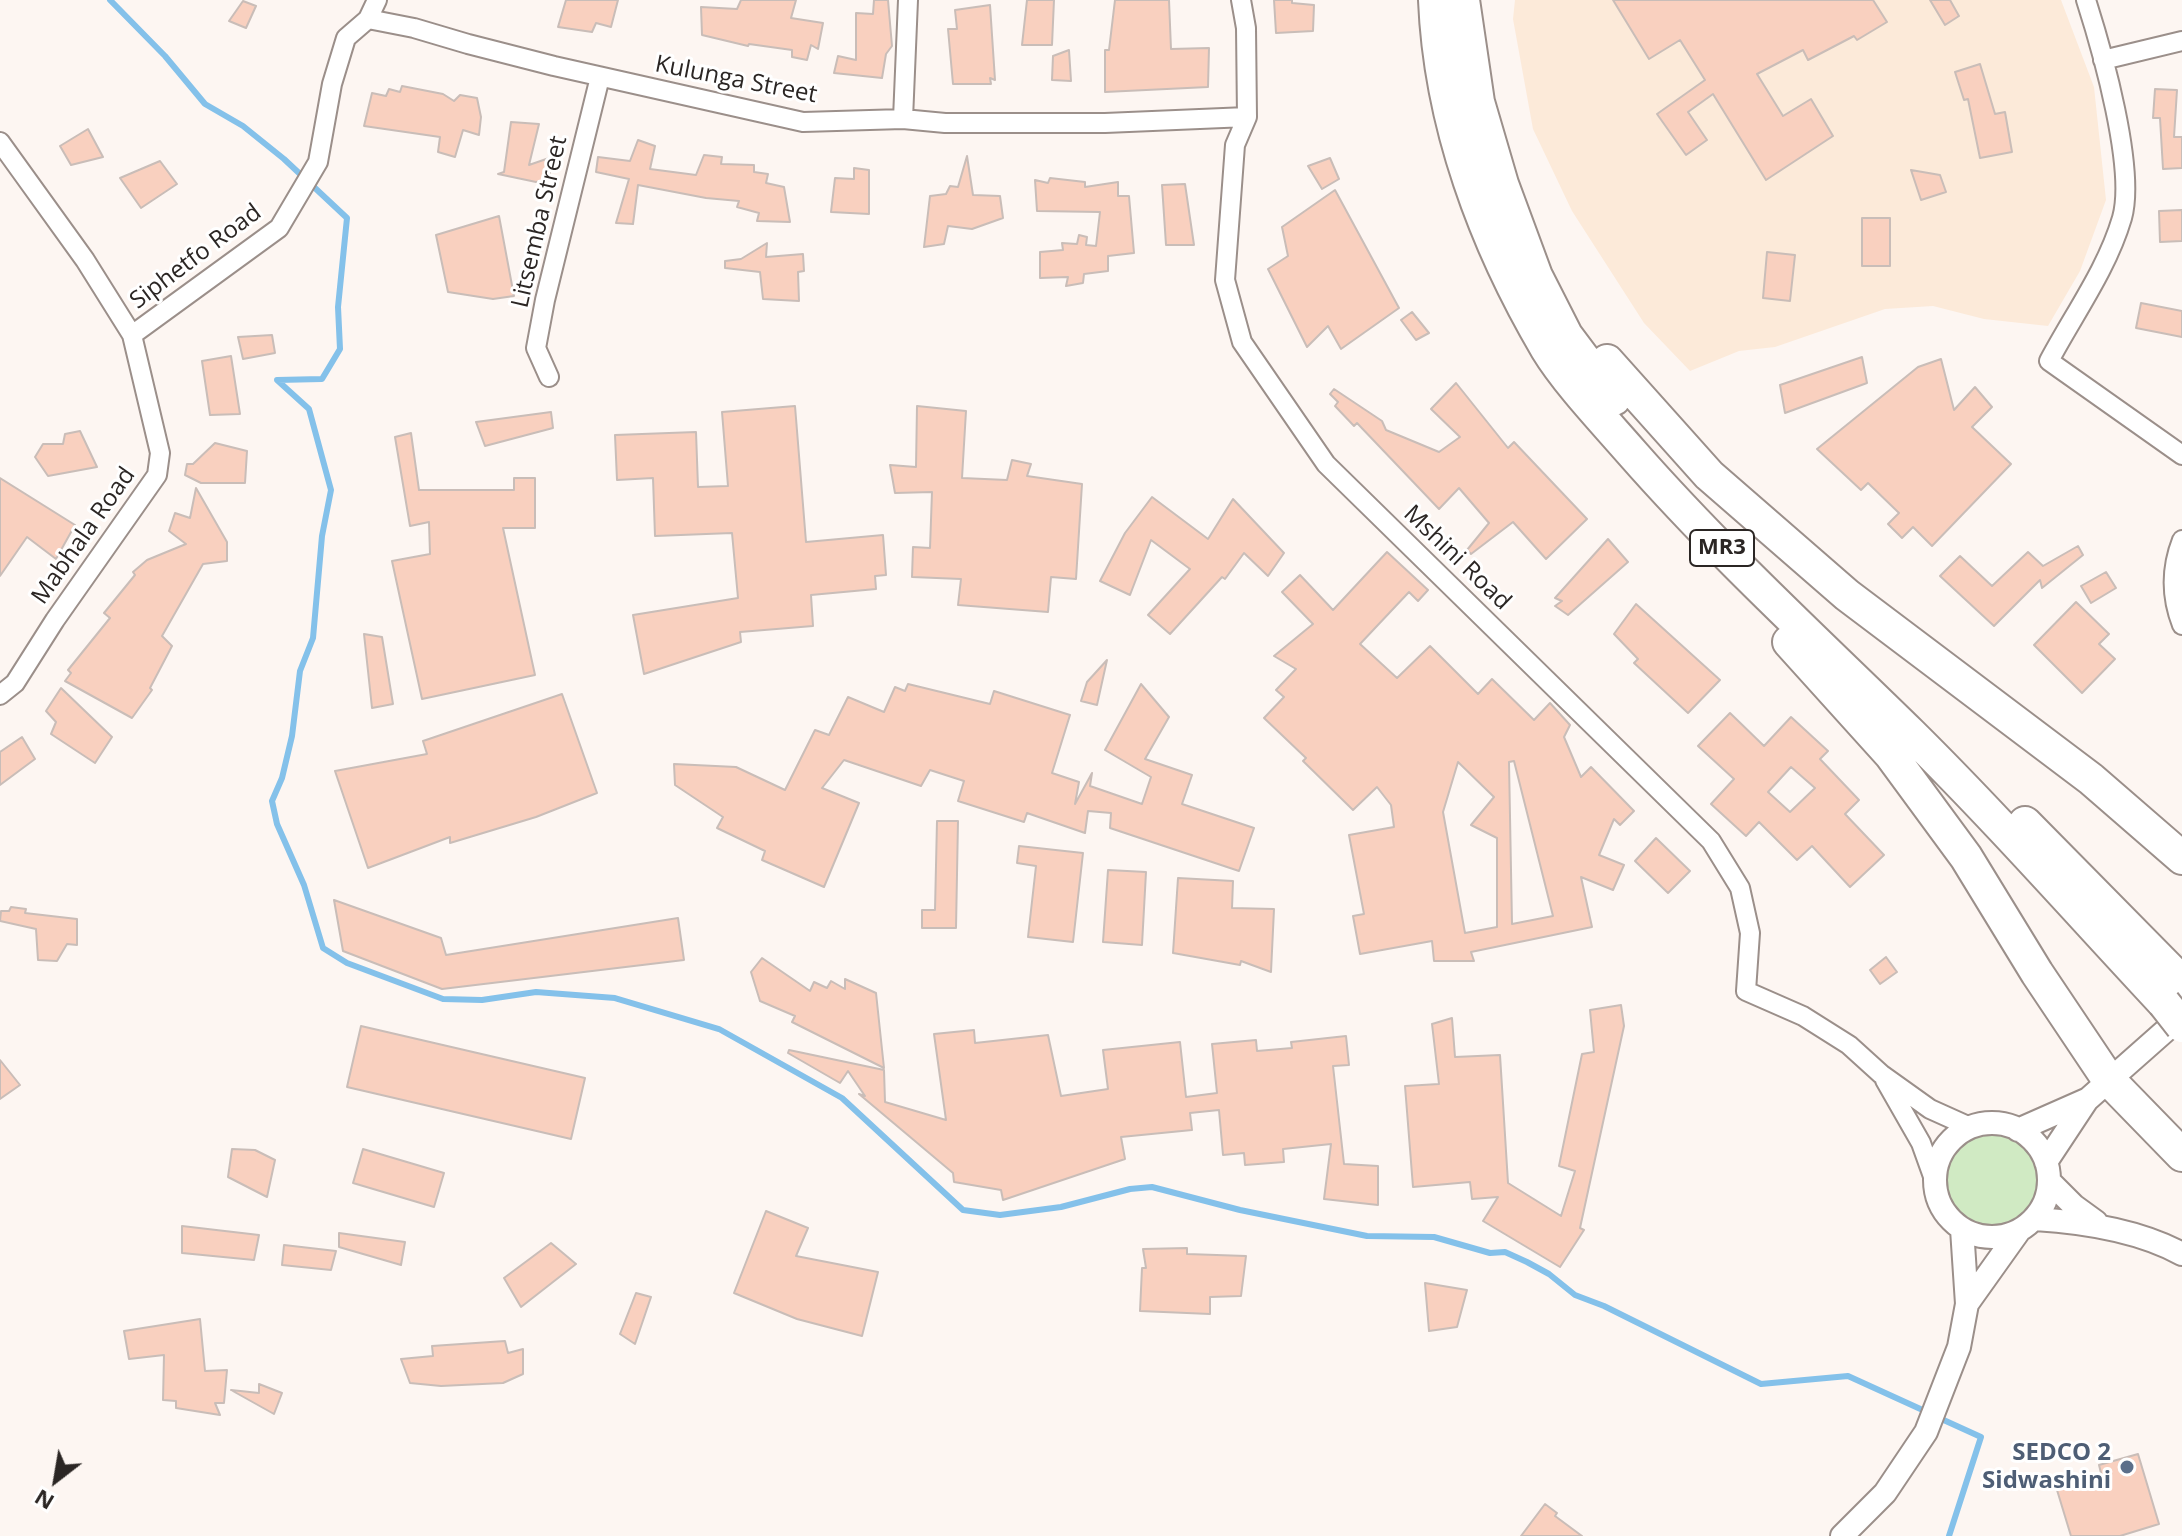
<!DOCTYPE html>
<style>
body{margin:0}
#map{position:relative;width:2182px;height:1536px;overflow:hidden;background:#fdf6f2;font-family:"Open Sans",sans-serif}
canvas{display:block}
.north{position:absolute;left:16px;top:1440px;width:80px;height:80px;-webkit-text-stroke:6px #fff;paint-order:stroke;rotate:211deg;font-size:22px;font-weight:700;line-height:32px;text-align:center;color:#2b2624}
.north::after{content:'';display:block;margin:auto;width:28px;height:36px;background:#2b2624;clip-path:polygon(50% 0,100% 100%,50% 72%,0 100%)}
</style>
<div id="map">
<canvas width="2182" height="1536"></canvas>
<div class="north">N</div>
</div>
<script>
const ctx = document.querySelector('canvas').getContext('2d');
ctx.lineJoin = 'round';
function fill(path, color) {
  ctx.fillStyle = color;
  ctx.fill(path, 'evenodd');
}
function strokePath(path, color, width, dash) {
  ctx.strokeStyle = color;
  ctx.lineWidth = width;
  ctx.lineCap = dash ? 'butt' : 'round';
  ctx.setLineDash(dash || []);
  ctx.stroke(path);
}
function write(font, color, halo, rows, align = 'center') {
  ctx.font = font + ' "Open Sans",sans-serif';
  ctx.lineWidth = 6;
  ctx.setLineDash([]);
  ctx.textBaseline = 'middle';
  ctx.strokeStyle = halo;
  ctx.fillStyle = color;
  for (const [text, x, y, turn = 0] of rows) {
    ctx.save();
    ctx.translate(x, y);
    ctx.rotate((+turn || 0) * Math.PI / 180);
    ctx.textAlign = isNaN(turn) ? turn : align;
    if (halo) ctx.strokeText(text, 0, 0);
    ctx.fillText(text, 0, 0);
    ctx.restore();
  }
}
fill(new Path2D(`
 M 1515,0 L 2061,0 L 2094,87 L 2106,200 L 2080,271 L 2048,326 L 1984,319 L 1933,306 L 1885,309 L 1775,347 L 1739,351 L 1690,371 L 1644,323 L 1572,211 L 1533,129 L 1513,19 Z`), '#fcead9');
fill(new Path2D(`
 M1944 1182a48 48 0 1 1 96 0a48 48 0 1 1-96 0Z`), '#d0eac3');
strokePath(new Path2D(`
 M 110,0 L 165,56 L 205,104 L 243,126 L 284,159 L 347,218 L 338,307 L 340,349 L 322,379 L 277,380 L 309,409 L 331,490 L 322,536 L 313,638 L 300,671 L 292,736 L 282,778 L 272,801 L 277,824 L 304,885 L 323,948 L 347,963 L 443,999 L 482,1000 L 536,992 L 615,998 L 719,1029 L 842,1098 L 963,1210 L 1000,1215 L 1061,1207 L 1130,1189 L 1152,1187 L 1240,1210 L 1367,1236 L 1434,1237 L 1490,1253 L 1505,1252 L 1527,1262 L 1549,1274 L 1575,1295 L 1604,1306 L 1761,1384 L 1848,1376 L 1927,1412
 M 1937,1417 L 1981,1437 L 1949,1536`), '#84c1ea', 6);
const building = new Path2D(`
 M 566,0 L 618,0 L 611,27 L 596,23 L 592,32 L 558,27 Z
 M 741,0 L 796,0 L 791,18 L 823,23 L 818,49 L 811,45 L 807,60 L 792,57 L 792,50 L 749,44 L 748,46 L 702,35 L 701,7 L 737,9 Z
 M 874,0 L 888,0 L 892,46 L 886,54 L 882,78 L 834,73 L 838,56 L 856,60 L 856,13 L 873,14 Z
 M 1027,0 L 1054,0 L 1052,45 L 1022,45 Z
 M 1115,0 L 1169,0 L 1171,49 L 1209,48 L 1208,87 L 1105,92 L 1105,50 L 1109,50 Z
 M 1274,0 L 1292,0 L 1292,3 L 1314,5 L 1313,31 L 1276,33 Z
 M 1613,0 L 1873,0 L 1887,22 L 1857,40 L 1854,36 L 1808,60 L 1803,50 L 1757,74 L 1783,116 L 1811,99 L 1833,136 L 1766,180 L 1713,94 L 1688,112 L 1707,140 L 1686,155 L 1657,114 L 1705,80 L 1680,40 L 1649,59 Z
 M 1930,0 L 1950,0 L 1959,16 L 1945,25 Z
 M 243,1 L 256,6 L 246,28 L 229,21 Z
 M 990,5 L 995,80 L 990,78 L 991,84 L 953,84 L 948,29 L 957,29 L 955,10 Z
 M 1069,50 L 1071,81 L 1052,80 L 1053,56 Z
 M 1980,64 L 1995,114 L 2005,112 L 2012,152 L 1980,158 L 1968,99 L 1964,100 L 1955,72 Z
 M 402,86 L 443,94 L 454,101 L 460,95 L 477,98 L 481,117 L 479,135 L 463,130 L 455,157 L 438,152 L 440,137 L 364,126 L 372,93 L 386,96 L 389,89 L 400,92 Z
 M 2155,89 L 2177,90 L 2174,137 L 2182,137 L 2182,168 L 2163,169 L 2160,118 L 2153,118 Z
 M 511,122 L 539,124 L 529,165 L 552,157 L 549,180 L 536,182 L 498,174 L 504,172 Z
 M 88,129 L 103,157 L 71,165 L 60,146 Z
 M 638,140 L 655,146 L 650,169 L 696,175 L 704,155 L 722,157 L 721,164 L 754,165 L 754,172 L 768,174 L 766,183 L 784,187 L 790,222 L 757,221 L 759,213 L 737,207 L 739,201 L 706,198 L 638,185 L 633,224 L 616,223 L 629,179 L 596,172 L 598,157 L 630,161 Z
 M 967,156 L 973,195 L 1000,196 L 1003,218 L 972,229 L 948,226 L 944,244 L 924,247 L 930,196 L 946,194 L 950,186 L 958,187 Z
 M 1330,158 L 1339,179 L 1322,189 L 1308,166 Z
 M 160,161 L 177,184 L 141,208 L 120,178 Z
 M 854,168 L 869,170 L 869,214 L 831,212 L 835,178 L 854,179 Z
 M 1911,170 L 1940,175 L 1946,192 L 1921,200 Z
 M 1050,178 L 1085,182 L 1085,187 L 1118,182 L 1118,196 L 1129,196 L 1134,253 L 1108,256 L 1108,271 L 1084,274 L 1083,283 L 1066,286 L 1068,277 L 1040,278 L 1040,252 L 1063,250 L 1062,243 L 1077,244 L 1079,235 L 1087,237 L 1086,245 L 1096,246 L 1100,212 L 1037,211 L 1035,180 L 1048,183 Z
 M 1185,184 L 1194,245 L 1166,245 L 1162,185 Z
 M 1335,190 L 1399,308 L 1341,349 L 1328,326 L 1307,347 L 1268,269 L 1288,256 L 1282,227 Z
 M 2182,210 L 2182,241 L 2160,242 L 2159,211 Z
 M 499,216 L 514,296 L 493,299 L 448,292 L 436,235 Z
 M 1862,218 L 1890,218 L 1890,266 L 1862,266 Z
 M 767,243 L 766,257 L 803,254 L 804,271 L 798,272 L 799,301 L 763,299 L 760,272 L 725,268 L 725,261 L 741,259 Z
 M 1767,252 L 1795,255 L 1790,301 L 1763,298 Z
 M 2141,303 L 2182,311 L 2182,337 L 2136,328 Z
 M 1412,312 L 1429,333 L 1416,340 L 1401,320 Z
 M 272,335 L 275,353 L 243,359 L 238,337 Z
 M 231,356 L 240,414 L 210,415 L 202,361 Z
 M 1862,357 L 1867,383 L 1785,413 L 1780,385 Z
 M 1941,359 L 1954,410 L 1975,387 L 1992,407 L 1972,427 L 2011,464 L 1932,546 L 1913,527 L 1902,538 L 1888,524 L 1899,513 L 1868,483 L 1861,490 L 1817,449 L 1918,367 Z
 M 1456,383 L 1508,448 L 1514,442 L 1587,519 L 1546,559 L 1513,522 L 1471,554 L 1467,550 L 1489,523 L 1459,488 L 1439,509 L 1357,423 L 1354,426 L 1335,406 L 1338,402 L 1330,394 L 1334,389 L 1382,421 L 1386,430 L 1439,452 L 1460,437 L 1431,409 Z
 M 795,406 L 806,542 L 883,535 L 886,575 L 875,576 L 876,589 L 811,595 L 813,626 L 740,632 L 741,642 L 644,674 L 633,615 L 738,598 L 732,533 L 655,536 L 653,478 L 617,480 L 615,435 L 696,432 L 698,487 L 728,486 L 722,412 Z
 M 917,406 L 966,411 L 962,478 L 1007,480 L 1012,460 L 1031,464 L 1027,476 L 1082,484 L 1076,579 L 1051,577 L 1048,612 L 958,605 L 961,579 L 912,577 L 913,547 L 930,548 L 932,492 L 895,493 L 890,465 L 916,467 Z
 M 551,412 L 553,428 L 485,446 L 476,422 Z
 M 80,431 L 97,467 L 48,476 L 35,457 L 43,444 L 63,444 L 65,434 Z
 M 411,433 L 419,490 L 514,490 L 514,478 L 535,478 L 535,528 L 503,528 L 535,675 L 422,699 L 392,561 L 430,554 L 429,522 L 410,526 L 395,437 Z
 M 215,443 L 247,451 L 245,483 L 201,483 L 185,475 L 187,464 L 193,464 Z
 M 0,478 L 75,525 L 56,559 L 27,537 L 0,576 Z
 M 196,488 L 227,542 L 227,561 L 203,564 L 162,636 L 172,646 L 150,688 L 152,690 L 132,718 L 65,681 L 71,673 L 68,670 L 110,618 L 104,613 L 135,575 L 133,572 L 147,560 L 186,544 L 169,531 L 175,513 L 190,518 Z
 M 1152,497 L 1208,539 L 1233,499 L 1284,553 L 1268,576 L 1244,553 L 1225,579 L 1222,577 L 1170,634 L 1148,615 L 1190,569 L 1151,540 L 1130,595 L 1100,581 L 1125,533 Z
 M 1608,539 L 1628,562 L 1568,615 L 1555,606 L 1562,601 L 1555,598 Z
 M 2078,546 L 2083,555 L 2042,588 L 2040,580 L 1994,626 L 1940,576 L 1960,556 L 1992,586 L 2028,552 L 2043,566 Z
 M 1387,552 L 1428,590 L 1418,601 L 1409,592 L 1360,644 L 1397,678 L 1430,646 L 1478,694 L 1492,679 L 1534,720 L 1550,703 L 1570,725 L 1564,737 L 1581,777 L 1591,767 L 1634,811 L 1620,825 L 1614,819 L 1599,855 L 1624,865 L 1613,890 L 1581,877 L 1592,927 L 1471,952 L 1474,961 L 1434,961 L 1432,941 L 1360,954 L 1353,916 L 1364,914 L 1349,835 L 1394,827 L 1391,805 L 1377,787 L 1353,810 L 1303,761 L 1306,758 L 1264,718 L 1284,697 L 1276,690 L 1296,669 L 1274,656 L 1313,624 L 1282,592 L 1300,575 L 1333,610 ZM 1514,761 L 1553,916 L 1512,924 L 1509,762 ZM 1458,762 L 1494,797 L 1471,825 L 1497,838 L 1497,927 L 1465,933 L 1443,812 Z
 M 2106,572 L 2116,588 L 2091,603 L 2081,586 Z
 M 2076,602 L 2109,634 L 2099,644 L 2115,659 L 2082,693 L 2034,645 Z
 M 1636,604 L 1720,680 L 1688,713 L 1634,663 L 1638,659 L 1614,634 Z
 M 364,634 L 382,637 L 393,704 L 372,708 Z
 M 1107,660 L 1097,705 L 1081,701 L 1087,682 Z
 M 908,684 L 990,704 L 994,691 L 1070,715 L 1052,773 L 1079,782 L 1075,804 L 1092,773 L 1090,786 L 1142,804 L 1151,777 L 1105,750 L 1141,684 L 1169,717 L 1145,759 L 1192,775 L 1182,804 L 1254,828 L 1239,871 L 1110,828 L 1111,813 L 1088,811 L 1085,833 L 1027,813 L 1024,822 L 958,801 L 964,781 L 930,770 L 921,786 L 844,760 L 822,788 L 859,803 L 824,887 L 762,860 L 765,851 L 717,828 L 723,817 L 675,785 L 674,764 L 736,767 L 785,790 L 815,730 L 829,735 L 848,697 L 884,712 L 895,687 L 905,691 Z
 M 61,688 L 112,737 L 95,763 L 51,734 L 56,722 L 46,711 Z
 M 562,694 L 597,793 L 536,817 L 450,843 L 450,837 L 368,868 L 335,771 L 427,754 L 423,741 Z
 M 1730,713 L 1764,746 L 1791,717 L 1828,751 L 1820,759 L 1859,800 L 1845,814 L 1884,855 L 1850,887 L 1812,846 L 1797,860 L 1759,822 L 1746,836 L 1711,804 L 1734,779 L 1698,746 ZM 1791,767 L 1815,788 L 1790,812 L 1768,792 Z
 M 22,737 L 35,759 L 0,785 L 0,752 Z
 M 937,821 L 958,821 L 956,928 L 922,928 L 922,910 L 935,910 Z
 M 1656,838 L 1690,871 L 1668,893 L 1635,861 Z
 M 1019,846 L 1083,853 L 1073,942 L 1028,937 L 1036,866 L 1017,863 Z
 M 1108,870 L 1146,872 L 1142,945 L 1103,942 Z
 M 1178,878 L 1233,881 L 1232,908 L 1274,909 L 1271,972 L 1241,961 L 1240,965 L 1173,953 Z
 M 334,900 L 441,938 L 446,955 L 678,918 L 684,960 L 442,989 L 343,951 Z
 M 11,907 L 26,909 L 25,913 L 77,919 L 77,945 L 67,944 L 57,961 L 38,960 L 36,929 L 0,921 L 1,911 L 9,911 Z
 M 1886,957 L 1897,972 L 1880,984 L 1870,970 Z
 M 762,958 L 810,991 L 814,982 L 827,988 L 831,981 L 845,989 L 845,979 L 876,993 L 884,1068 L 792,1022 L 795,1016 L 760,1001 L 751,972 Z
 M 1621,1005 L 1624,1026 L 1580,1228 L 1584,1230 L 1560,1267 L 1483,1221 L 1498,1197 L 1472,1199 L 1470,1182 L 1413,1187 L 1405,1086 L 1439,1084 L 1432,1024 L 1452,1018 L 1455,1057 L 1500,1055 L 1508,1183 L 1561,1216 L 1575,1171 L 1559,1166 L 1582,1054 L 1594,1052 L 1590,1010 Z
 M 361,1026 L 585,1078 L 571,1139 L 347,1087 Z
 M 974,1030 L 975,1043 L 1048,1035 L 1061,1096 L 1108,1089 L 1103,1050 L 1180,1042 L 1186,1097 L 1217,1093 L 1212,1044 L 1256,1040 L 1257,1051 L 1292,1048 L 1291,1042 L 1346,1036 L 1349,1065 L 1333,1066 L 1344,1164 L 1378,1166 L 1378,1205 L 1324,1199 L 1331,1144 L 1283,1149 L 1284,1162 L 1245,1165 L 1244,1153 L 1223,1155 L 1219,1110 L 1190,1113 L 1192,1130 L 1121,1137 L 1125,1159 L 1003,1200 L 1001,1190 L 954,1182 L 953,1173 L 859,1094 L 865,1096 L 848,1071 L 840,1083 L 788,1053 L 789,1050 L 884,1070 L 885,1102 L 946,1120 L 934,1034 Z
 M 0,1060 L 20,1085 L 0,1099 Z
 M 232,1149 L 255,1150 L 275,1160 L 267,1197 L 228,1177 Z
 M 363,1149 L 444,1173 L 434,1207 L 353,1183 Z
 M 766,1211 L 808,1228 L 796,1256 L 878,1272 L 862,1336 L 797,1319 L 734,1293 Z
 M 182,1226 L 259,1235 L 254,1260 L 182,1253 Z
 M 339,1233 L 405,1242 L 401,1265 L 339,1247 Z
 M 551,1243 L 576,1264 L 521,1307 L 504,1278 Z
 M 284,1245 L 336,1251 L 331,1270 L 282,1265 Z
 M 1187,1248 L 1187,1254 L 1246,1256 L 1241,1296 L 1210,1297 L 1210,1314 L 1140,1311 L 1142,1268 L 1146,1268 L 1143,1249 Z
 M 1425,1283 L 1467,1290 L 1457,1327 L 1429,1331 Z
 M 636,1293 L 651,1297 L 635,1344 L 620,1334 Z
 M 200,1319 L 205,1371 L 227,1370 L 224,1403 L 215,1403 L 220,1415 L 176,1408 L 176,1401 L 163,1400 L 164,1355 L 129,1359 L 124,1331 Z
 M 505,1341 L 508,1353 L 523,1349 L 523,1374 L 503,1383 L 441,1386 L 410,1383 L 401,1359 L 433,1356 L 432,1346 Z
 M 259,1384 L 282,1393 L 274,1414 L 231,1390 L 259,1393 Z
 M 2138,1454 L 2159,1524 L 2120,1536 L 2071,1536 L 2057,1490 L 2102,1477 L 2099,1465 Z
 M 1545,1504 L 1557,1513 L 1555,1516 L 1582,1536 L 1521,1536 Z`);
fill(building, '#f9d0bf');
strokePath(building, '#c9bdb8', 2);
const minor = new Path2D(`
 M 1241,0 L 1246,28 L 1247,117 L 1235,145 L 1225,280 L 1242,342 L 1326,464 L 1711,841 L 1740,888 L 1750,933 L 1746,991 L 1803,1016 L 1849,1045 L 1881,1074 L 1930,1109 L 1970,1127
 M 2086,0 C 2102,50 2136,169 2122,218 C 2107,269 2074,314 2049,361 L 2182,455
 M 368,19 L 414,28 L 468,44 L 554,66 L 803,122 L 903,119 L 945,123 L 1105,123 L 1247,117
 M 2103,60 L 2182,41
 M 903,119 L 908,0
 M 0,142 L 85,260 L 132,335 L 160,453 L 157,475 L 55,620 L 15,683 L 0,695
 M 132,335 L 279,228 L 318,162 L 332,84 L 346,38 L 368,19 L 377,0
 M 549,377 L 536,348 L 545,300 L 600,77
 M 2182,540 C 2171,568 2171,597 2182,625
 M 1885,1080 L 1921,1143 L 1935,1182`);
const tertiary = new Path2D(`
 M1935 1180a57 57 0 1 1 114 0a57 57 0 1 1-114 0Z
 M 2018,1130 L 2086,1100
 M 2046,1162 L 2087,1100 L 2182,1016
 M 2049,1181 L 2074,1206 L 2096,1222
 M 2035,1219 C 2084,1222 2138,1230 2182,1254
 M 1967,1304 L 2019,1231
 M 1842,1536 L 1885,1493 L 1926,1432 L 1959,1347 L 1967,1304 L 1962,1229`);
const motorway = new Path2D(`
 M 1435,0 C 1440,123 1485,244 1547,349 C 1567,382 1606,423 1632,453 C 1719,552 1817,642 1911,734 C 1998,820 2080,913 2164,1003
 M 1463,0 L 1478,102 L 1502,184 L 1536,276 L 1566,335 L 1614,399
 M 1607,361 L 1709,475 L 1847,595 L 2091,779 L 2182,858
 M 1789,642 L 1891,755 L 1966,857 L 2037,973 L 2108,1079 L 2182,1155
 M 2025,823 L 2182,982`);
strokePath(minor, '#9b8f8a', 22);
strokePath(tertiary, '#9b8f8a', 26);
strokePath(motorway, '#9b8f8a', 36);
strokePath(minor, '#fff', 18);
strokePath(tertiary, '#fff', 22);
strokePath(motorway, '#fff', 32);
const motorwayBridge = new Path2D(`
 M 2164,1003 L 2182,1026`);
strokePath(motorwayBridge, '#9b8f8a', 36, []);
strokePath(motorwayBridge, '#fff', 32);
for (const [x, y, r, color] of [
 [2127,1467,8,"#5c6f8a"]
]) {
  const dot = new Path2D();
  dot.arc(x, y, r, 0, 2 * Math.PI);
  ctx.fillStyle = color;
  ctx.fill(dot);
  strokePath(dot, '#fff', 3);
}
for (const [x, y, w] of [
 [1722,548,64]
]) {
  const box = new Path2D();
  box.roundRect(x - w / 2, y - 18, w, 36, 6);
  ctx.fillStyle = '#fff';
  ctx.fill(box);
  strokePath(box, '#2b2624', 2);
}
write('bold 22px', '#2b2624', null, [
 ["MR3",1722,548]
]);
write('24px', '#2b2624', '#fff', [
 ["Kulunga Street",736,80,11],
 ["Litsemba Street",540,222,-77],
 ["Siphetfo Road",196,257,-37],
 ["Mabhala Road",84,536,-55],
 ["Mshini Road",1457,558,44]
]);
write('bold 24px', '#4e5e75', '#fff', [
 ["SEDCO 2",2111,1453],
 ["Sidwashini",2111,1481]
], 'right');
</script>
